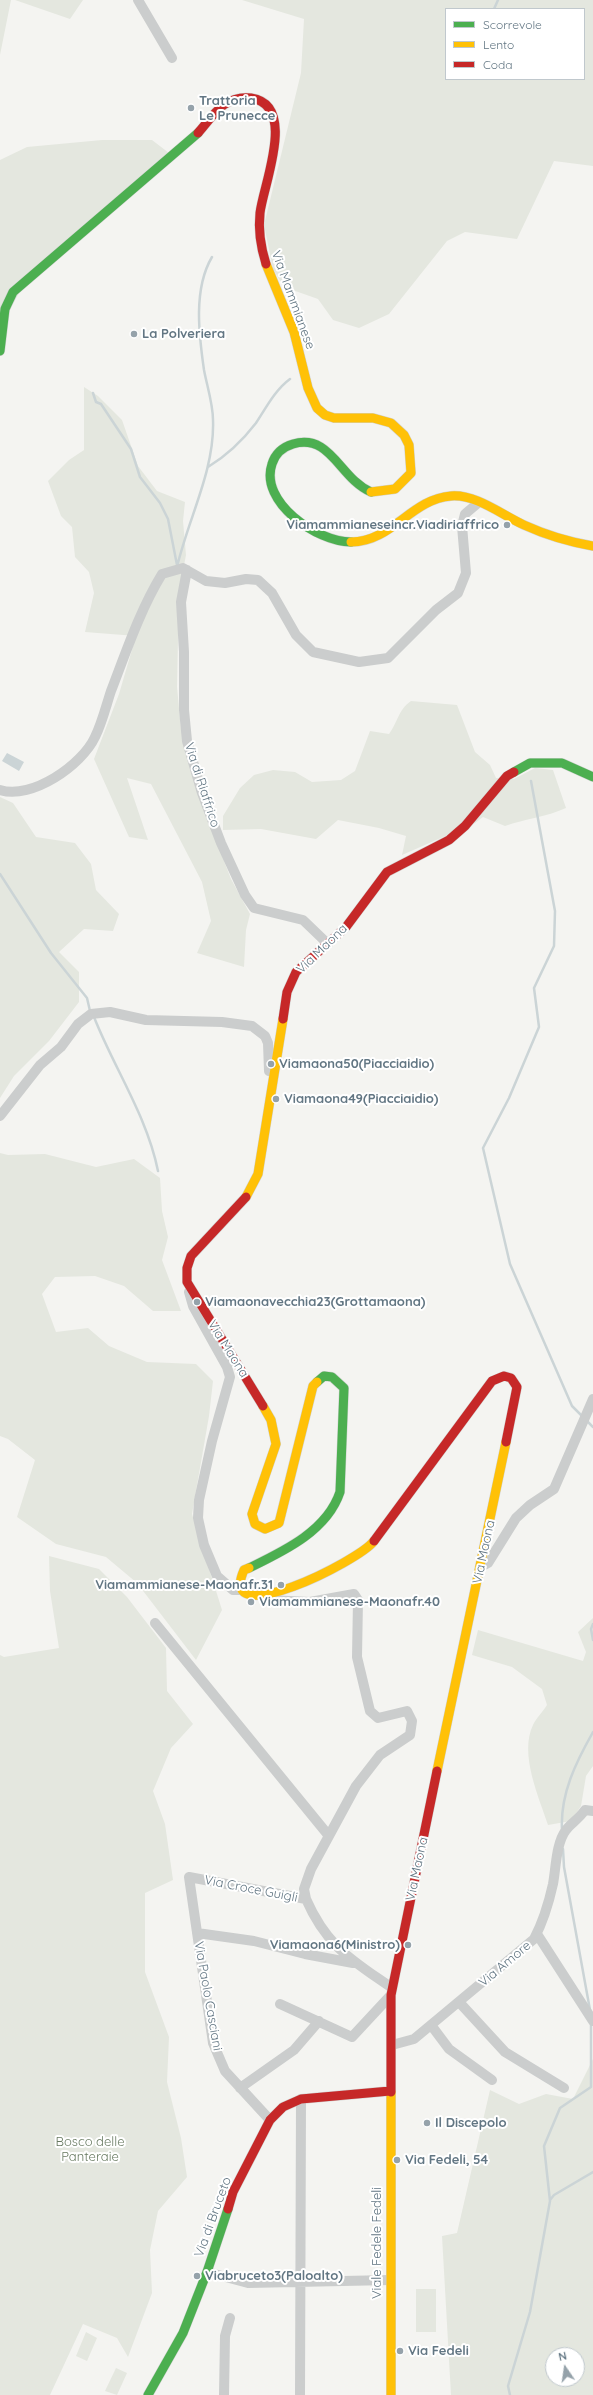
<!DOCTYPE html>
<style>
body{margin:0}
#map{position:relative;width:593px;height:2395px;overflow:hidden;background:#f4f4f1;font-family:Quicksand,sans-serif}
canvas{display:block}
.legend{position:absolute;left:445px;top:8px;width:140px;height:72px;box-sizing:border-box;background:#fff;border:1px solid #c0c8cd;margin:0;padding:5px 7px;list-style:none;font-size:12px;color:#627683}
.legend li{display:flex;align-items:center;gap:8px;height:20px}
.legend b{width:20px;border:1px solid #c0c8cd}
.north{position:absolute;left:545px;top:2347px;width:40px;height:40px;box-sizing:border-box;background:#fff;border:1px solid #c0c8cd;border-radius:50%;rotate:347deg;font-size:11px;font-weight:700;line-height:16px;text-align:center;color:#627683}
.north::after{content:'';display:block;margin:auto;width:14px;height:18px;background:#95a2aa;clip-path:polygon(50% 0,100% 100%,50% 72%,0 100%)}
</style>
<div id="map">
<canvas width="593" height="2395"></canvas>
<ul class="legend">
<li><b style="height:5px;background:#4caf50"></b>Scorrevole</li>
<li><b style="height:5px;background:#ffc107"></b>Lento</li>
<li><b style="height:5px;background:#c62828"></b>Coda</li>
</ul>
<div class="north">N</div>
</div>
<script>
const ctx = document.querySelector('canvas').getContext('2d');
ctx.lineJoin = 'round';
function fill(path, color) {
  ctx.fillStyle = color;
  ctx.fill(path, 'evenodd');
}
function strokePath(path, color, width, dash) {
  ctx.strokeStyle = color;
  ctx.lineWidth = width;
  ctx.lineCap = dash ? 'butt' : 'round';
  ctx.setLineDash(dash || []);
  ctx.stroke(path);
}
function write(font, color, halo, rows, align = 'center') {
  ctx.font = font + ' Quicksand,sans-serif';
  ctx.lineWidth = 4;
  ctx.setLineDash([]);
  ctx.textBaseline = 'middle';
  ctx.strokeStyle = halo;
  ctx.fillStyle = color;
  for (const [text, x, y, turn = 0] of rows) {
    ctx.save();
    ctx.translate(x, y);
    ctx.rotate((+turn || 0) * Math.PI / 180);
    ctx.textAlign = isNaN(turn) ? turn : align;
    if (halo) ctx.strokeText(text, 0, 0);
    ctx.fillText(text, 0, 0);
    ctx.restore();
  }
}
fill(new Path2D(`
 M 0,0 L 11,0 L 0,55 Z
 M 15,0 L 83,0 L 70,19 Z
 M 242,0 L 593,0 L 593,166 L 554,161 L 517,239 L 465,232 L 447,241 L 389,314 L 359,328 L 333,320 L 318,299 L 284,287 L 273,269 L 264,225 L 301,73 L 304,19 ZM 446,9 L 584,9 L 584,79 L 446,79 Z
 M 102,140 L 152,140 L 169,153 L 33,269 L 0,326 L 0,160 L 27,147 Z
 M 84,387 L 98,396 L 122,420 L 138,466 L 157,491 L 185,502 L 183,521 L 186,555 L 179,591 L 177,687 L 181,729 L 200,799 L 231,879 L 250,914 L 246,930 L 244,967 L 197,953 L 211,921 L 202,882 L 151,784 L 127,778 L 148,840 L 129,837 L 94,759 L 119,694 L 136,636 L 85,632 L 94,593 L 89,572 L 75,557 L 72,527 L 61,516 L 48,481 L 69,460 L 84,450 Z
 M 411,701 L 457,705 L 475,752 L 490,765 L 496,778 L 514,779 L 535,768 L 553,770 L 566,808 C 546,817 525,819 505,826 L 483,817 L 475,823 L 402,855 L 406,836 L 379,828 L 338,820 L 316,839 L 261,829 L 223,830 L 223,816 L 240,788 L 254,775 L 273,770 L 295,772 L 312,782 L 341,780 L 355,771 L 370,731 L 389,734 C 398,722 398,710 411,701 Z
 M 0,797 L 13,803 L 36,837 L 75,843 L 91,864 L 96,890 L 119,914 L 113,931 L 84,929 L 59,952 L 79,972 L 79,1002 L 49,1041 L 14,1076 L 0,1098 Z
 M 0,1153 L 8,1155 L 45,1154 L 96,1167 L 134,1159 L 160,1178 L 162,1211 L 168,1237 L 162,1260 L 181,1311 L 153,1311 L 124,1286 L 95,1276 L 55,1277 L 42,1294 L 56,1332 L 88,1328 L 109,1346 L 147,1362 L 196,1364 L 213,1381 L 209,1416 L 192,1514 L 222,1610 L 196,1660 L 137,1583 L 106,1557 L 56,1544 L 17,1517 L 35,1460 L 8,1439 L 0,1436 Z
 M 49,1556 L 99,1569 L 127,1597 L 166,1648 L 167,1691 L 193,1724 L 171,1748 L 153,1791 L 165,1824 L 173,1880 L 145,1893 L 145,1972 L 169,2037 L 167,2082 L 181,2138 L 187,2177 L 158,2211 L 150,2250 L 152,2293 L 128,2357 L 117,2338 L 83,2324 L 50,2395 L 0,2395 L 0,1655 L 4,1657 L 59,1648 L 50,1591 Z
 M 593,1618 L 593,1766 L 586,1776 L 581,1806 L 571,1821 L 548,1825 C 539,1797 519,1754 533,1725 C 536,1718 543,1712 547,1705 L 542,1689 L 512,1667 L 472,1655 L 478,1630 L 583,1661 L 586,1652 L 578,1632 Z
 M 593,2059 L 593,2395 L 451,2395 L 442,2236 L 457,2233 L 490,2090 L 519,2104 L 546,2094 L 573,2099 ZM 553,2355 L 577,2355 L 577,2379 L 553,2379 Z
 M 416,2289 L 436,2289 L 436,2332 L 416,2332 Z
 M 86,2332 L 97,2338 L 87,2361 L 76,2356 Z
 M 116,2368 L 127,2373 L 117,2395 L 105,2391 Z`), '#e4e7df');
fill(new Path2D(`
 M 7,753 L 24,762 L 19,771 L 2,761 Z`), '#cbd4d6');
strokePath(new Path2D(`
 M 494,9 L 498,0
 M 93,393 L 96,402 L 101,404 L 131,449 L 140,477 L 160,503 L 168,519 L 177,565
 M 208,467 C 226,456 243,440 256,423 C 266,408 275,390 290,379
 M 177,567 C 188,519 215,470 213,420 C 213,404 207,386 204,370 C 199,335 193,289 212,257
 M 531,781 L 555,911 L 554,946 L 534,988 L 539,1027 L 509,1098 L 483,1148 L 510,1264 L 572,1406 L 583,1417
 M 0,874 L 51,953 L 87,998 L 90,1011
 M 94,1017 C 114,1068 147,1116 158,1171
 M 586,1420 L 593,1427
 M 593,1624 L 591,1629 L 593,1640
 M 562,1830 C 560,1794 576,1762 593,1732
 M 563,1849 L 564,1867 L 590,2010
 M 550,2200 L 554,2195 L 593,2172
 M 510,2395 L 508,2386 L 530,2312 L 550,2201 L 544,2146 L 560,2108 L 591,2087 L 591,2023`), '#cbd4d6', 2.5);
const fast = new Path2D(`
 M 0,351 L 5,309 L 13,292 L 198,133
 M 351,542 C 317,542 259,502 272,464 C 275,454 283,447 293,444 C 331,433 339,478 371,492
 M 514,772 L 530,763 L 562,763 L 593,777
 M 249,1568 C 284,1551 327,1531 340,1492 L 344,1388 L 332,1377 L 324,1376 L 317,1382
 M 148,2395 L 183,2333 L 207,2272 L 228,2209`);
const slow = new Path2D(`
 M 266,264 L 294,332 L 308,388 L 317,408 L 325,415 L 334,418 L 373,418 L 391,423 L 404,435 L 409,445 L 411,473 L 395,489 L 371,492
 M 351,542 C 392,542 411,499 451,496 C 476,494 502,515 524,525 C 546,535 569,542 593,546
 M 246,1197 L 258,1174 L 283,1019
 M 263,1406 L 271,1420 L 276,1444 L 252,1514 L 255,1524 L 265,1529 L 279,1523 L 313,1386 L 317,1382
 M 249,1568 L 244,1570 C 216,1633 359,1561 374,1541
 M 437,1771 L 506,1442
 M 391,2092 L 391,2395`);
const jam = new Path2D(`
 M 198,133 C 213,116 224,95 251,98 C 298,105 263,185 260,213 C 258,231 261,248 266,264
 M 283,1019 L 287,992 L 296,972 L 346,927 L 387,872 L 449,840 L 465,826 L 507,776 L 514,772
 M 246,1197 L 191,1256 L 187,1268 L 187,1282 L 263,1406
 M 374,1541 L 492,1381 L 504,1376 L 511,1378 L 517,1387 L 506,1442
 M 391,2092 L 391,1995 L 437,1771
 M 228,2209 L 233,2192 L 270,2120 L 283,2107 L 301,2099 L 390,2091`);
strokePath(fast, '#d0d2d1', 10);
strokePath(slow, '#d0d2d1', 10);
strokePath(jam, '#d0d2d1', 10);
strokePath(new Path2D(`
 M 138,0 L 172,58
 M 187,570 L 181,602 L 184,652 L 184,710 L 187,741 L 202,793 L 221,843 L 245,895 L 254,908 L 303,920 L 328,944
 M 0,790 C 32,800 82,765 95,737 C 102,723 106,706 111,691 C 126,652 140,610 162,574 L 183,568 L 206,581 L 225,583 L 246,579 L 258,580 L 272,593 L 296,635 L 313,652 L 359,662 L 388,658 L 436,610 L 458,593 L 466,573 L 462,526 L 465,514 L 478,503
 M 0,1116 L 40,1065 L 61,1047 L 78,1024 L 91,1014 L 110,1012 L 146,1020 L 222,1022 L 252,1026 L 265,1036 L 268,1043 L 269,1071
 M 189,1292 L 193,1306 L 227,1367 L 230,1377 L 212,1441 L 199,1500 L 198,1518 L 204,1545 L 217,1576 L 233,1590 L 241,1590
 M 481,1567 L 488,1563 L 516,1518 L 530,1505 L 554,1489 L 593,1399
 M 266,1595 L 270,1600 L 310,1602 L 354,1594 L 358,1600 L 357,1657 L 370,1711 L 378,1718 L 407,1711 L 412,1721 L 410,1735 L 380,1755 L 356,1786 L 311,1869 L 304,1889 L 306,1899
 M 155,1623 L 329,1836
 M 197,1933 L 254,1941 L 305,1954 L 353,1963
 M 537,1934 L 593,2021
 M 459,2002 L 505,2052 L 564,2088
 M 280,2004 L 352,2037 L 391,1995
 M 431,2025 L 449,2049 L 492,2080
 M 392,2045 L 414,2039 L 534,1939 C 543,1922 549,1902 553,1884 C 556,1868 556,1843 566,1830 C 571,1823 578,1820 585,1810 L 593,1811
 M 240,2088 L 294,2050 L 319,2021
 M 270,2120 L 225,2071 L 213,2043 L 189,1877 L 306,1899 C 327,1947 352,1960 392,1988
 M 207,2272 L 248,2283 L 390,2280
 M 224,2395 L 225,2336 L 230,2318
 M 300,2395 L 301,2099`), '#cbcdcd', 10);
strokePath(fast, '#4caf50', 9);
strokePath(slow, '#ffc107', 9);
strokePath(jam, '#c62828', 9);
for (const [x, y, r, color] of [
 [191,108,4,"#95a2aa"],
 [134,334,4,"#95a2aa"],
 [507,525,4,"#95a2aa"],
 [271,1064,4,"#95a2aa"],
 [276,1099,4,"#95a2aa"],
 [197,1302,4,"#95a2aa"],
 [281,1585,4,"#95a2aa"],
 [251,1602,4,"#95a2aa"],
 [408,1945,4,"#95a2aa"],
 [427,2123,4,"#95a2aa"],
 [397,2160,4,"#95a2aa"],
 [197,2276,4,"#95a2aa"],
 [400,2351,4,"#95a2aa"]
]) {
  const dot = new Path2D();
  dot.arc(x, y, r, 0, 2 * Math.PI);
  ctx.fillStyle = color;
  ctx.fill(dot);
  strokePath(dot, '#fff', 1.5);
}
write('bold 13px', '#627683', '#fff', [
 ["Trattoria",199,101],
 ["Le Prunecce",199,116],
 ["La Polveriera",142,334],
 ["Viamammianeseincr.Viadiriaffrico",499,525,"right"],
 ["Viamaona50(Piacciaidio)",279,1064],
 ["Viamaona49(Piacciaidio)",284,1099],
 ["Viamaonavecchia23(Grottamaona)",205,1302],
 ["Viamammianese-Maonafr.31",273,1585,"right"],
 ["Viamammianese-Maonafr.40",259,1602],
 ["Viamaona6(Ministro)",400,1945,"right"],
 ["Il Discepolo",435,2123],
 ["Via Fedeli, 54",405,2160],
 ["Viabruceto3(Paloalto)",205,2276],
 ["Via Fedeli",408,2351]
], 'left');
write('13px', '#627683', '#fff', [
 ["Via Mammianese",293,300,70],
 ["Via di Riaffrico",202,785,72],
 ["Via Maona",322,949,-44],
 ["Via Maona",228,1349,58],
 ["Via Maona",484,1552,-78],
 ["Via Maona",417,1869,-78],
 ["Via Croce Guigli",251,1889,11],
 ["Via Amore",505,1964,-40],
 ["Via Paolo Casciani",208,1996,80],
 ["Via di Bruceto",213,2217,-70],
 ["Viale Fedele Fedeli",377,2243,-90]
]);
write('13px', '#687a61', '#fff', [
 ["Bosco delle",90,2142],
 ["Panteraie",90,2157]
]);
</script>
